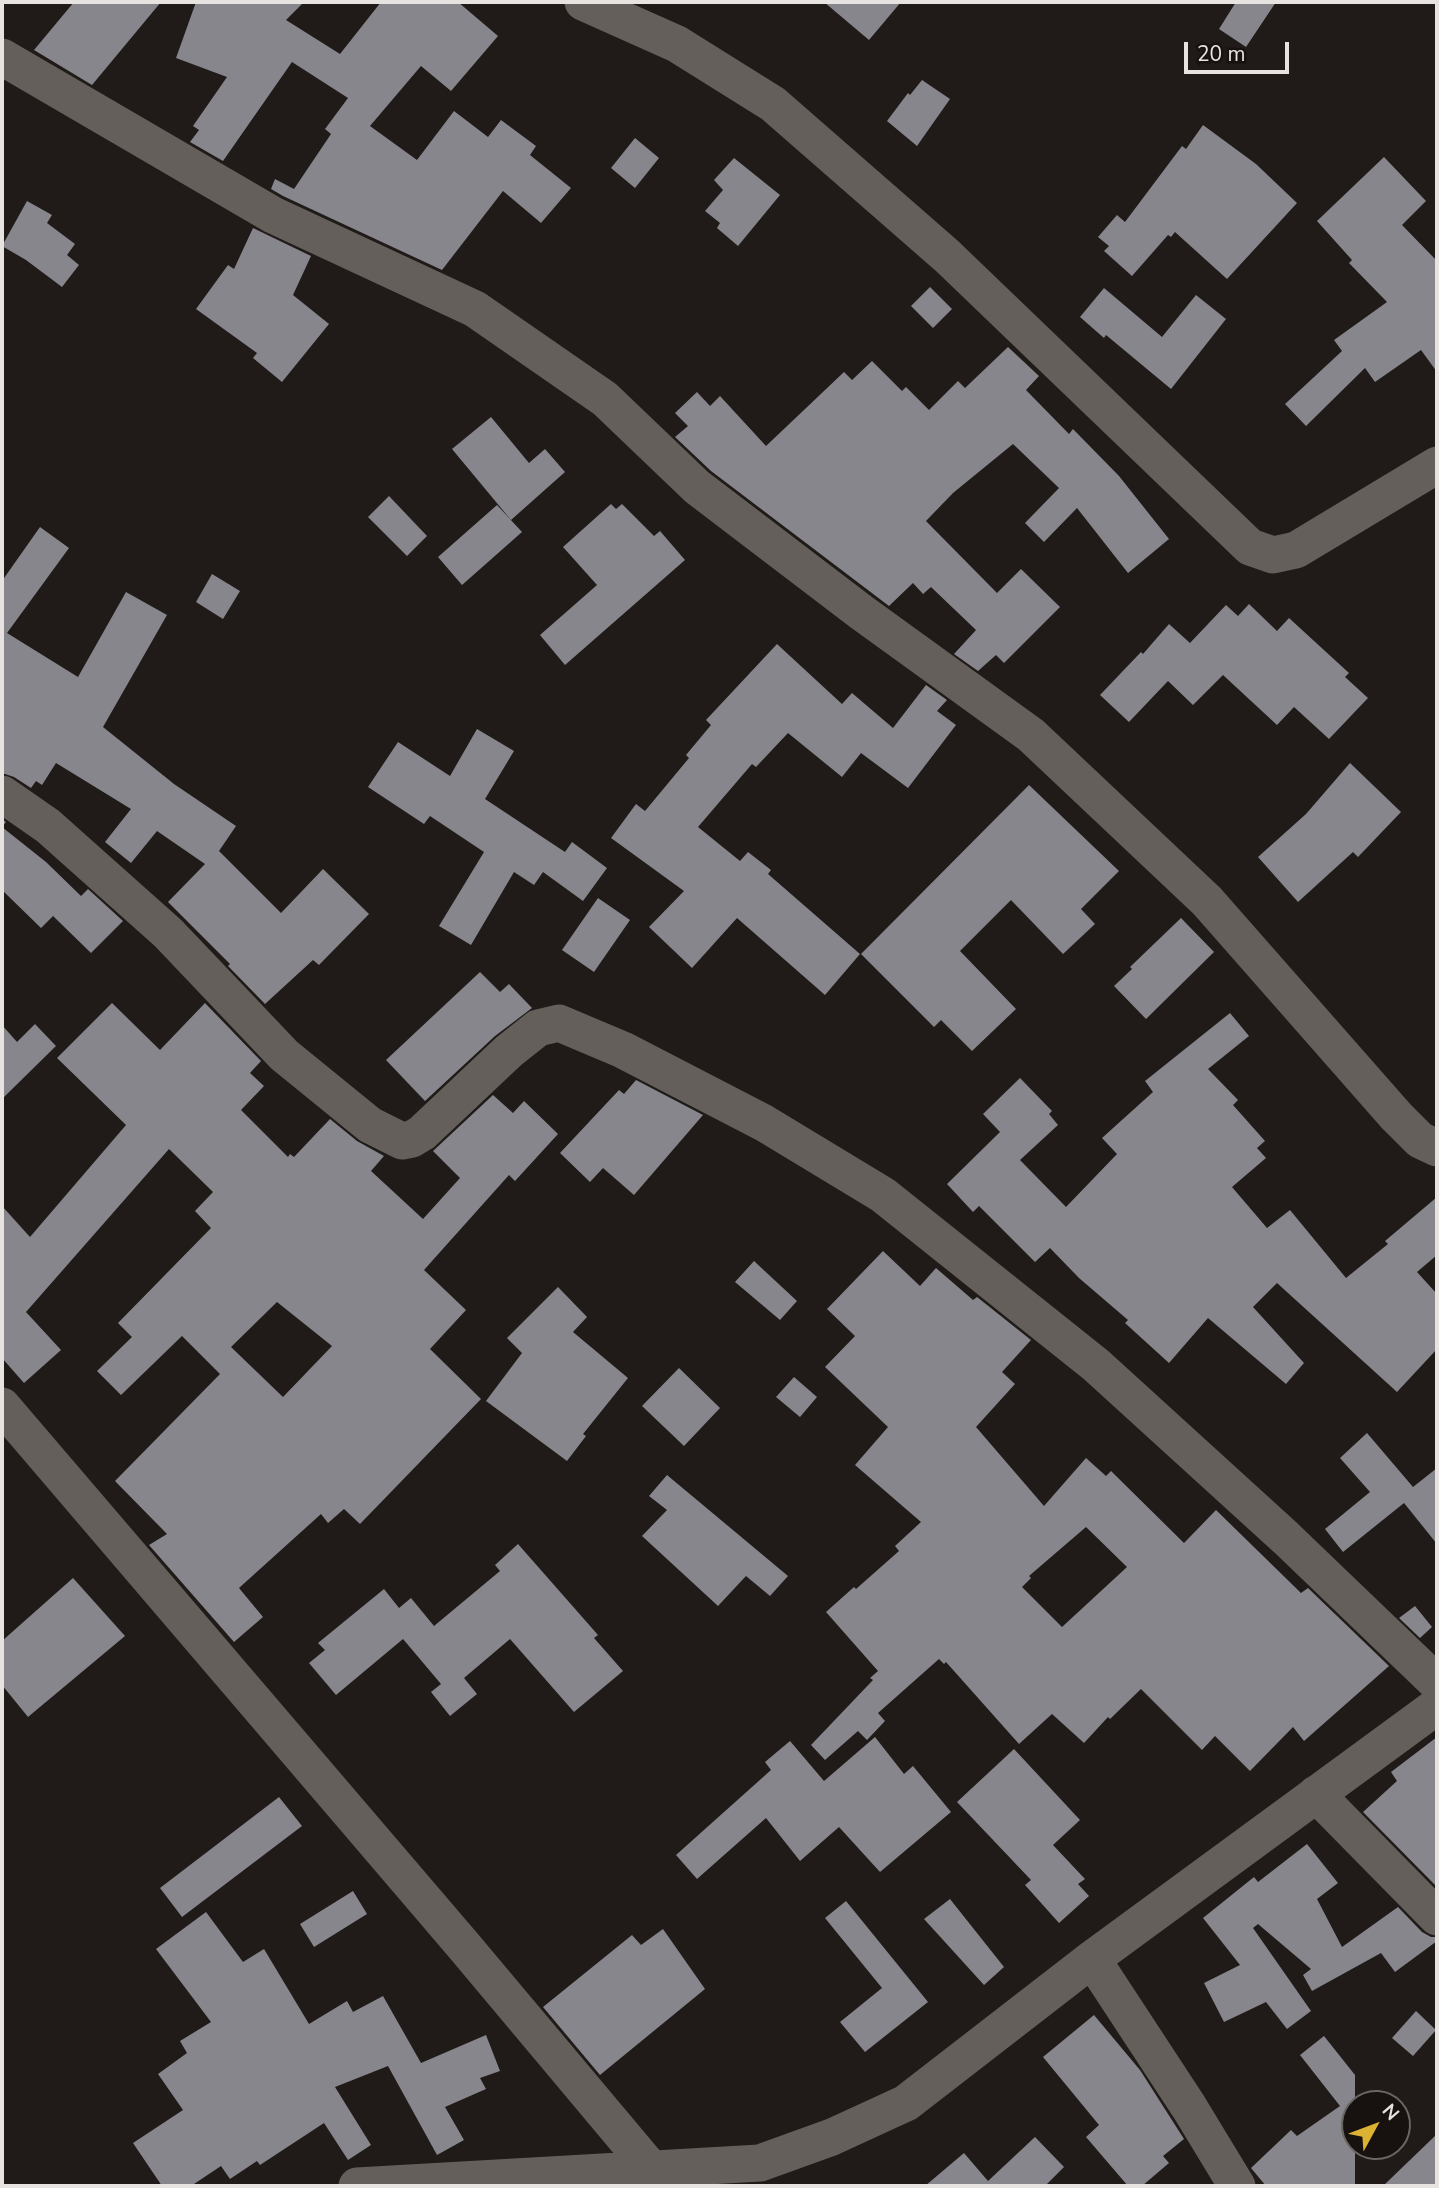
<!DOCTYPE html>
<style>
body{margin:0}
#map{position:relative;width:1439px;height:2188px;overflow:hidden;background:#201b18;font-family:"Nunito Sans",sans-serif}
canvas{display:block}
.frame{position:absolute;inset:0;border:4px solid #e7e3e1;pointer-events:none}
.north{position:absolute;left:1341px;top:2090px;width:70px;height:70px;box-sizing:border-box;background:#17120f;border:2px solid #6a6663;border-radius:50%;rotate:49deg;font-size:19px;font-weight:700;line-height:28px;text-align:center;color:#e7e3e1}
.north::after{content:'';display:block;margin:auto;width:24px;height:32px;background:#dcb233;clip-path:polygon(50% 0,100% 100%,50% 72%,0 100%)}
.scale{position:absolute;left:1184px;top:42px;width:105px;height:32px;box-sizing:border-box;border:4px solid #e7e3e1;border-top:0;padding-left:9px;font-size:21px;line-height:24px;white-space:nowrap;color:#e7e3e1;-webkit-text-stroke:5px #17120f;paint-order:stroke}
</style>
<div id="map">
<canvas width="1439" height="2188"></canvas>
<div class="frame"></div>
<div class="north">N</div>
<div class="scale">20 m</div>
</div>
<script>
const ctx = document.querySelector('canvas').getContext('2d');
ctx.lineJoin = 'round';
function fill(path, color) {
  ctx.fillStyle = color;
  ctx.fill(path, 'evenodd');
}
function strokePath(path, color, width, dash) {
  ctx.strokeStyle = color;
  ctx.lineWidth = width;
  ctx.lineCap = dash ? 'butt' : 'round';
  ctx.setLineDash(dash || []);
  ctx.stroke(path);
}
fill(new Path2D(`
 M 74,2 L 161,2 L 92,85 L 34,50 Z
 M 196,2 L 304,2 L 286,20 L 340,54 L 381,2 L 458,2 L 498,36 L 451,91 L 421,66 L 370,126 L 417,160 L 454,111 L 488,137 L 501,120 L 536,146 L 530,155 L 571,188 L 541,223 L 503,191 L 442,270 L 283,196 L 271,189 L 275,179 L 294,189 L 331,134 L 325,129 L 348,98 L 292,62 L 223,161 L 190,142 L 199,130 L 193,126 L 227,77 L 176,58 Z
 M 824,2 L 901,2 L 869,40 Z
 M 1236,2 L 1276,2 L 1246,47 L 1219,29 Z
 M 922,80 L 950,99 L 917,146 L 887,121 L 908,93 L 910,95 Z
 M 1203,125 L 1256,164 L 1297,203 L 1227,279 L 1175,232 L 1171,237 L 1168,235 L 1132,276 L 1104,251 L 1109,246 L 1098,237 L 1117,215 L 1125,222 L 1182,146 L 1186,149 Z
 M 635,138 L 659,158 L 635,188 L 611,168 Z
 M 1384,157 L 1426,201 L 1402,225 L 1437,261 L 1437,372 L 1421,350 L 1375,382 L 1365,368 L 1306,426 L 1285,404 L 1342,351 L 1334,340 L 1387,302 L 1349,263 L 1352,260 L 1317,221 Z
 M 734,158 L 780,195 L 738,246 L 717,228 L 720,223 L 705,211 L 723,190 L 714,180 Z
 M 27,201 L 52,215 L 47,223 L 75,244 L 67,255 L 79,265 L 62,287 L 26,260 L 2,246 Z
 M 253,228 L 311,256 L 293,295 L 329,324 L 282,382 L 253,358 L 257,353 L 196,309 L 228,265 L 234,269 Z
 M 930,287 L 952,309 L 933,328 L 911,306 Z
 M 1104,288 L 1162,337 L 1196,295 L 1226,319 L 1171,389 L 1106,335 L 1104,338 L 1080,317 Z
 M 1008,347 L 1039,376 L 1026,390 L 1069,434 L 1073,429 L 1119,476 L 1169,539 L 1128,573 L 1077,508 L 1044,542 L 1025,523 L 1059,488 L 1013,444 L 953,493 L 926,521 L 997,593 L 1021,569 L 1060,607 L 1004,663 L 996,655 L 978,671 L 954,654 L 976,630 L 931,587 L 923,594 L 913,583 L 889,606 L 711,471 L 675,437 L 688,426 L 675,413 L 697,392 L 710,406 L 720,396 L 766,446 L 844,372 L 852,380 L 872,361 L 902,391 L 906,387 L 929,410 L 958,381 L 965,388 Z
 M 491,417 L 529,463 L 545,449 L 565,472 L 511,520 L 452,449 Z
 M 389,496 L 427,536 L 407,556 L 368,517 Z
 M 611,504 L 616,509 L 622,504 L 654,536 L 660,531 L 685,560 L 565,665 L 540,635 L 597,585 L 563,547 Z
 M 497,505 L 522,532 L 462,585 L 438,557 Z
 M 40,527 L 69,548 L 7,633 L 78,677 L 126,592 L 167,615 L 103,727 L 174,784 L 236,826 L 219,851 L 281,913 L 323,869 L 369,914 L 319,965 L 313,960 L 265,1004 L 228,966 L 230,964 L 168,902 L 205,864 L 157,831 L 131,863 L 105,842 L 131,809 L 56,763 L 42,785 L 36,781 L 31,788 L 14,777 L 2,773 L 2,581 Z
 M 212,574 L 240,591 L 223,619 L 196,602 Z
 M 1249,604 L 1277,631 L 1289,618 L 1349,673 L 1345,677 L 1368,698 L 1329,739 L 1294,707 L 1277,725 L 1223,675 L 1193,705 L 1168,681 L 1129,722 L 1100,695 L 1141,652 L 1143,654 L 1169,624 L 1190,643 L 1226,605 L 1238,616 Z
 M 777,644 L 842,704 L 852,693 L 893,728 L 926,685 L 947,700 L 937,711 L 956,725 L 908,788 L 861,753 L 842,777 L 788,733 L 756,767 L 752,764 L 698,827 L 740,861 L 748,852 L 771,870 L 768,874 L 860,954 L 825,995 L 737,918 L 692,968 L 649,927 L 684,891 L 611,838 L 636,804 L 645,811 L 689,758 L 686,755 L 711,725 L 706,720 Z
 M 477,729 L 514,751 L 485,799 L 565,852 L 572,842 L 607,868 L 583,901 L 543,872 L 534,885 L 514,872 L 471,945 L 439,926 L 484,852 L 430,816 L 424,824 L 368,787 L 398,742 L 450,776 Z
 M 1350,763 L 1401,812 L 1358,857 L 1353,852 L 1298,902 L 1258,857 L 1306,814 Z
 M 1029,785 L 1119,871 L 1081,909 L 1095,924 L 1063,954 L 1011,900 L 960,951 L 1016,1009 L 972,1051 L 941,1020 L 934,1027 L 861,954 Z
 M 2,819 L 6,822 L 2,827 L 46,862 L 81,896 L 88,889 L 123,921 L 91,953 L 53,916 L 41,928 L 2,890 Z
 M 598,898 L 630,920 L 594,972 L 562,950 Z
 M 1181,918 L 1214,952 L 1146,1019 L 1114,986 L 1132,969 L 1130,967 Z
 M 480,972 L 500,992 L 509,984 L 532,1008 L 495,1036 L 425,1101 L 386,1060 Z
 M 112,1003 L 160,1050 L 205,1003 L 261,1061 L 250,1073 L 264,1086 L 241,1110 L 288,1157 L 290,1154 L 294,1157 L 330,1119 L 357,1141 L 384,1156 L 371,1171 L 423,1219 L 460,1178 L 433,1151 L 493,1095 L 513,1113 L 524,1101 L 558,1134 L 515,1181 L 509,1175 L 424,1270 L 466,1310 L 430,1349 L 481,1399 L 360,1524 L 344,1509 L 328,1523 L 321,1514 L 239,1588 L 263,1617 L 234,1642 L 149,1545 L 167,1534 L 115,1481 L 220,1374 L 182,1336 L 121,1395 L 97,1371 L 132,1337 L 118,1323 L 211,1228 L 195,1211 L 213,1192 L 169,1149 L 26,1312 L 61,1350 L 24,1383 L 2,1358 L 2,1206 L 30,1237 L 126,1125 L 57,1058 ZM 277,1302 L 332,1346 L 283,1397 L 231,1347 Z
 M 1230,1013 L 1249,1036 L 1208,1069 L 1238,1100 L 1233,1105 L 1265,1141 L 1257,1148 L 1266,1158 L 1232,1187 L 1267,1228 L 1290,1210 L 1346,1278 L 1388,1244 L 1385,1241 L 1437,1197 L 1437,1255 L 1417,1272 L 1437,1294 L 1437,1349 L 1397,1392 L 1277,1283 L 1253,1307 L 1304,1363 L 1286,1384 L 1208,1318 L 1169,1363 L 1125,1323 L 1128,1320 L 1079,1278 L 1050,1248 L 1035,1262 L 979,1206 L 973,1212 L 947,1184 L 1000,1132 L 983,1114 L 1020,1078 L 1052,1111 L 1049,1114 L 1058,1125 L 1020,1160 L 1066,1207 L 1117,1154 L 1102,1138 L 1153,1092 L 1145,1081 Z
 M 35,1024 L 56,1046 L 2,1099 L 2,1025 L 17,1042 Z
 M 636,1080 L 703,1115 L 634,1195 L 603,1168 L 590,1182 L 560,1153 L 619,1090 L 624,1094 Z
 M 883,1251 L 920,1286 L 936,1268 L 973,1300 L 977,1297 L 1031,1340 L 1002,1372 L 1015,1384 L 976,1427 L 1044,1506 L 1086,1458 L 1106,1476 L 1111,1471 L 1184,1543 L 1216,1510 L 1301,1593 L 1308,1588 L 1389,1666 L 1304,1741 L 1293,1727 L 1250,1771 L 1215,1736 L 1202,1750 L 1141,1689 L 1110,1719 L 1108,1717 L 1084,1743 L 1052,1714 L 1019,1744 L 946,1662 L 944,1664 L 939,1659 L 878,1713 L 885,1721 L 867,1740 L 858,1731 L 825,1760 L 811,1745 L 873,1680 L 870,1678 L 878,1671 L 826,1612 L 854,1587 L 856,1589 L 899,1551 L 895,1546 L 921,1522 L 855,1465 L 888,1427 L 825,1367 L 855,1336 L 827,1309 ZM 1086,1527 L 1127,1567 L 1062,1627 L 1022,1587 L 1031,1578 L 1029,1576 Z
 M 754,1261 L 797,1301 L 780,1320 L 735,1282 Z
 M 558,1287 L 587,1317 L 573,1332 L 628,1378 L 583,1434 L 586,1436 L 567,1461 L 486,1401 L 522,1353 L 507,1338 Z
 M 679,1368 L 720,1408 L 684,1446 L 642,1406 Z
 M 794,1377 L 817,1397 L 800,1417 L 776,1397 Z
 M 1367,1433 L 1413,1487 L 1437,1468 L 1437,1544 L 1404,1503 L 1343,1552 L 1325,1529 L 1370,1492 L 1340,1458 Z
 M 667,1475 L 788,1576 L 770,1596 L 746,1576 L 718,1606 L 642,1536 L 667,1510 L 649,1496 Z
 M 518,1544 L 598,1635 L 594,1638 L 623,1671 L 574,1712 L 510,1639 L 464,1678 L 477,1694 L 450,1716 L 431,1692 L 441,1684 L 403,1639 L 336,1695 L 309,1663 L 325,1650 L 318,1643 L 384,1589 L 399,1608 L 411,1598 L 434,1626 L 500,1571 L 495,1565 Z
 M 73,1578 L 125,1636 L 28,1717 L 2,1685 L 2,1641 Z
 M 1415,1606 L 1432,1627 L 1420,1638 L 1399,1618 Z
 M 875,1737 L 904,1774 L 913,1766 L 951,1812 L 880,1872 L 839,1827 L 800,1861 L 766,1818 L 697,1879 L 676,1855 L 771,1770 L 765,1762 L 790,1741 L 824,1781 Z
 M 1437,1737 L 1437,1887 L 1363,1812 L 1397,1781 L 1391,1772 Z
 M 1014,1749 L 1080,1820 L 1053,1845 L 1085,1879 L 1078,1884 L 1089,1896 L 1059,1923 L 1025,1885 L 1031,1880 L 957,1802 Z
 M 279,1797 L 302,1826 L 182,1917 L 160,1888 Z
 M 1307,1844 L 1338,1883 L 1317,1899 L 1342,1947 L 1398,1907 L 1422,1932 L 1431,1937 L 1437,1937 L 1437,1941 L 1395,1972 L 1381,1953 L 1312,1991 L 1303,1975 L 1311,1969 L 1258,1924 L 1253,1928 L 1311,2011 L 1287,2029 L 1266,2002 L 1224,2022 L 1204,1983 L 1240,1965 L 1203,1918 L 1254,1877 L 1258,1882 Z
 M 353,1891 L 367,1914 L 314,1947 L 300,1924 Z
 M 950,1899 L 1004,1967 L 984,1985 L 924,1919 Z
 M 846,1901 L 928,2002 L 865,2052 L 840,2022 L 882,1988 L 825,1918 Z
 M 206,1912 L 243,1962 L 264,1949 L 309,2024 L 347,2001 L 353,2012 L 383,1996 L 421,2063 L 486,2035 L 500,2071 L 480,2078 L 486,2089 L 445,2107 L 464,2140 L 437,2155 L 388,2066 L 335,2087 L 371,2145 L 348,2160 L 324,2123 L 260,2165 L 257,2161 L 230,2179 L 221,2166 L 191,2186 L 162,2186 L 133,2143 L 183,2110 L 158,2074 L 187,2053 L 180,2041 L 211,2022 L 156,1949 Z
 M 663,1929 L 705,1989 L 600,2075 L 543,2007 L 632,1935 L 641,1945 Z
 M 1416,2011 L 1436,2030 L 1413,2056 L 1392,2038 Z
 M 1094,2015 L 1140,2070 L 1184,2139 L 1163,2156 L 1169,2163 L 1142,2186 L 1128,2186 L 1086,2137 L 1099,2125 L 1043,2057 Z
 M 1324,2036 L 1355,2075 L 1355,2186 L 1266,2186 L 1251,2168 L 1291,2130 L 1297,2136 L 1340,2106 L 1300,2055 Z
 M 1437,2134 L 1437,2186 L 1383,2186 Z
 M 1035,2137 L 1064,2167 L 1045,2186 L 925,2186 L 964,2153 L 988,2181 Z`), '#86868c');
strokePath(new Path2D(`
 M 583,2 L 677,44 L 773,104 L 947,256 L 1250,547 L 1273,555 L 1296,550 L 1437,465
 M 2,57 L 273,215 L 475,309 L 605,399 L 697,487 L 861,612 L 1031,735 L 1207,901 L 1396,1116 L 1420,1140 L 1437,1148
 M 2,794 L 48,826 L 168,933 L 284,1055 L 370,1125 L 402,1141 L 412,1139 L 422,1133 L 509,1051 L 538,1028 L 559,1023 L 623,1050 L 764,1123 L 883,1195 L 1096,1365 L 1286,1538 L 1437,1683
 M 2,1406 L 463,1945 L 651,2169
 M 1316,1794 L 1437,1917
 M 1092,1959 L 1189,2107 L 1237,2186
 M 357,2186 L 760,2163 L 832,2137 L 906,2103 L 1092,1959 L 1437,1706`), '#655f5c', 37);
</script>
